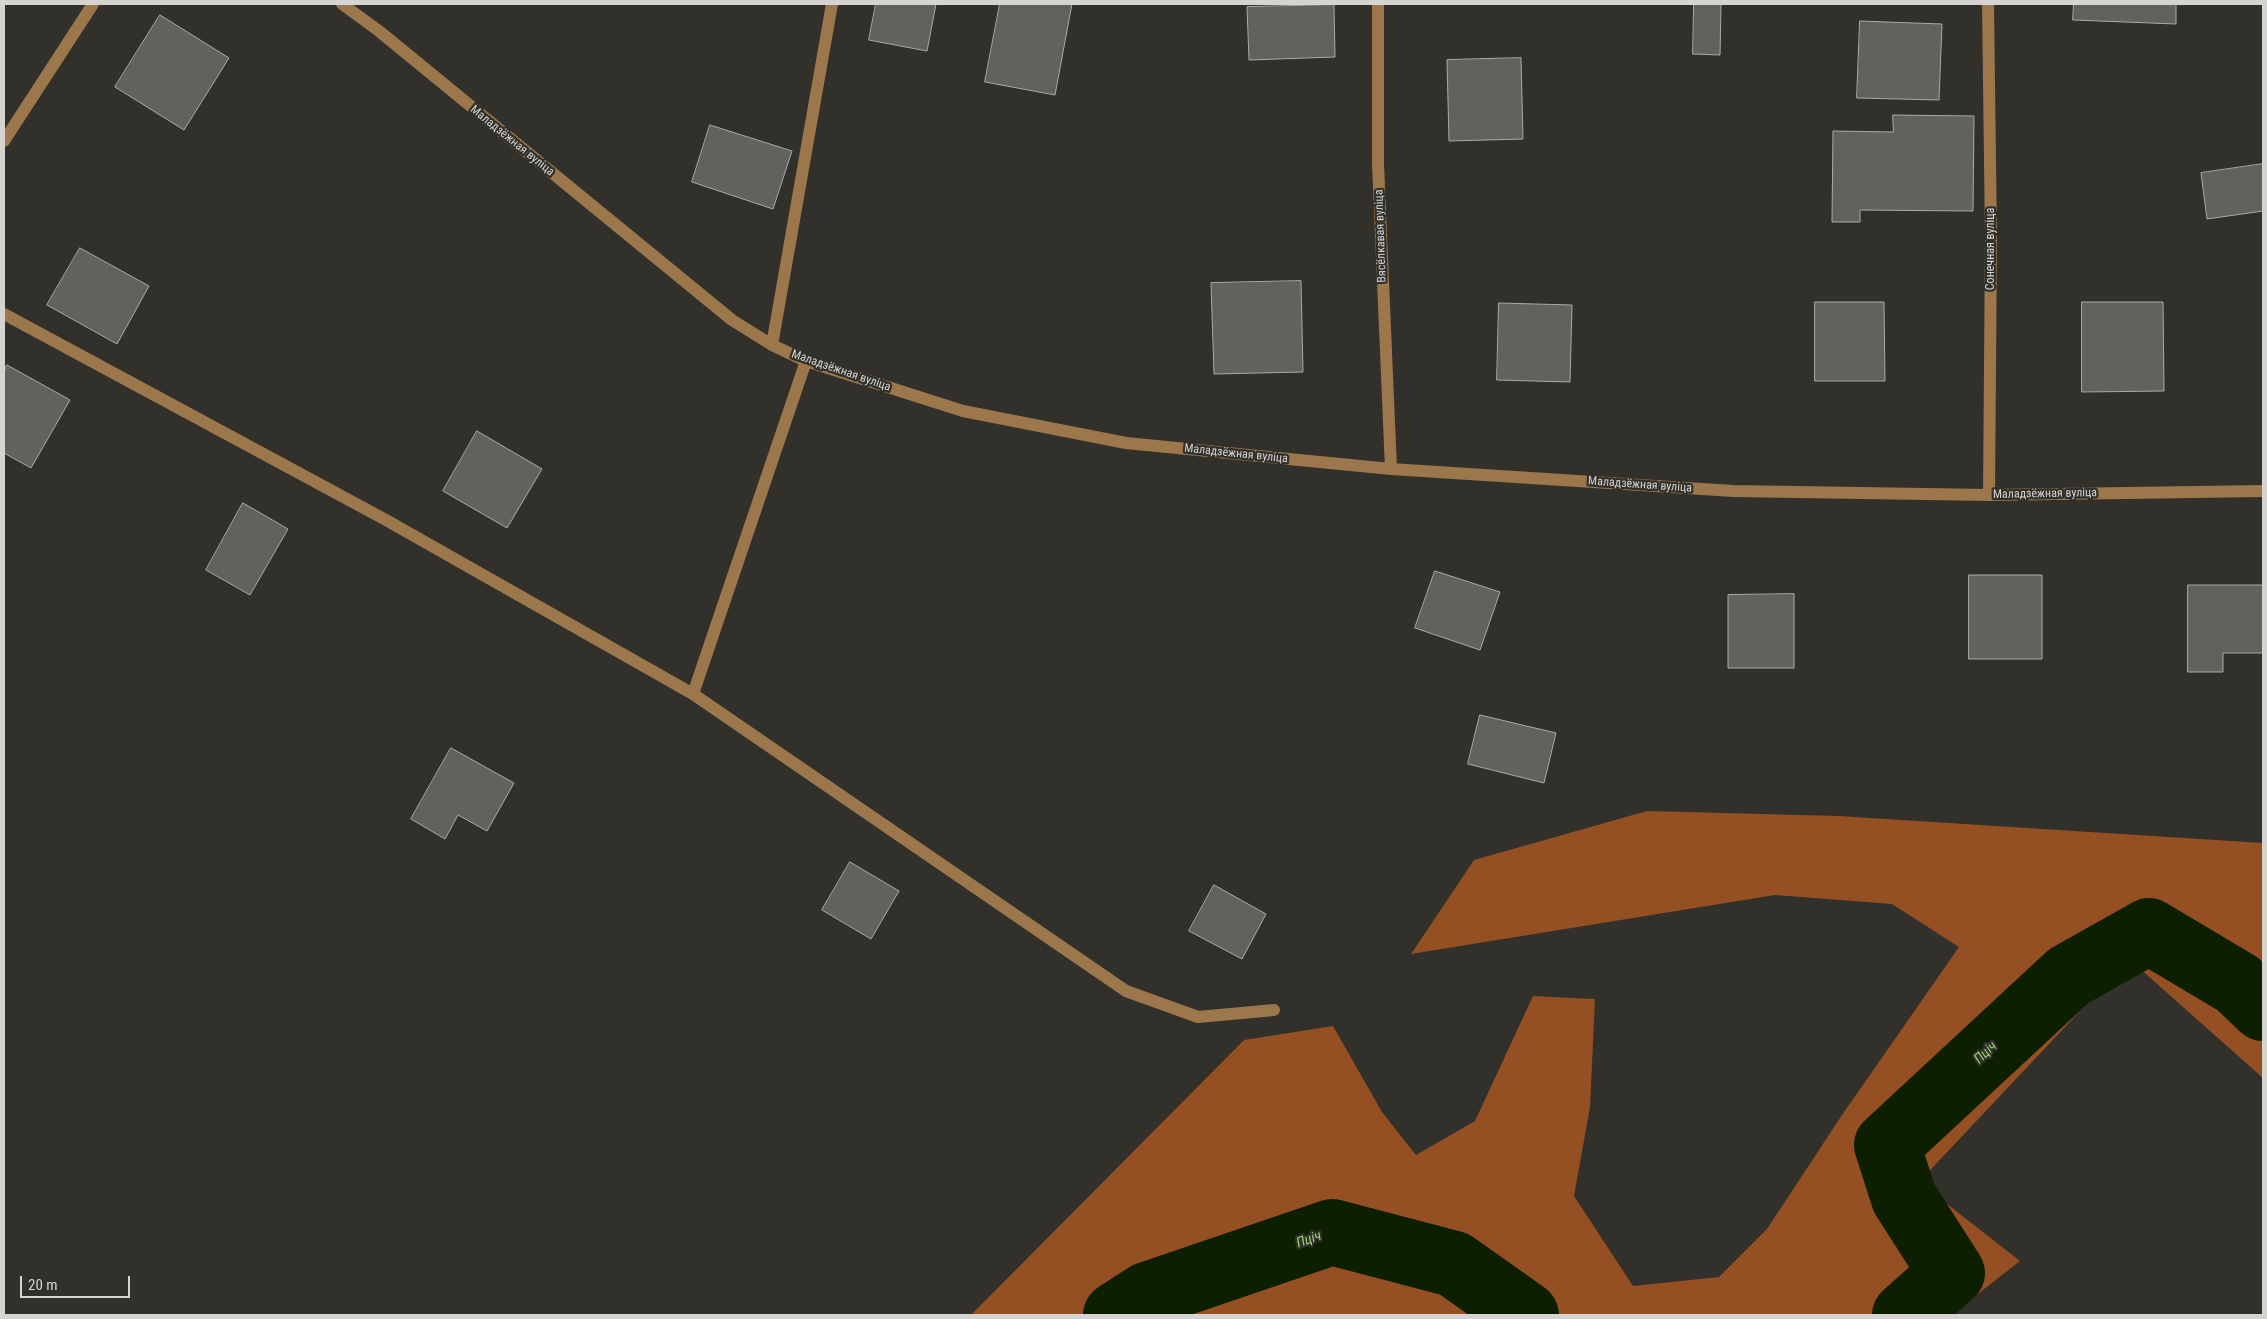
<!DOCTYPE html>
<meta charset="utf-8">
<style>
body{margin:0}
#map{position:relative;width:2267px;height:1319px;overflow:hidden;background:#31302b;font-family:"Roboto Condensed",sans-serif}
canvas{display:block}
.frame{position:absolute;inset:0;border:5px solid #d5d4d1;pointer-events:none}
.scale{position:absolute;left:20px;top:1276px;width:110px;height:22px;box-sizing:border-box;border:2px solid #d5d4d1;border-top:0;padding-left:6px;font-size:15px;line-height:18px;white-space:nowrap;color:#d5d4d1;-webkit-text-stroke:4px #31302b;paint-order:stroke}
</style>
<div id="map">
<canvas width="2267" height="1319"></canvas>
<div class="frame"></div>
<div class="scale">20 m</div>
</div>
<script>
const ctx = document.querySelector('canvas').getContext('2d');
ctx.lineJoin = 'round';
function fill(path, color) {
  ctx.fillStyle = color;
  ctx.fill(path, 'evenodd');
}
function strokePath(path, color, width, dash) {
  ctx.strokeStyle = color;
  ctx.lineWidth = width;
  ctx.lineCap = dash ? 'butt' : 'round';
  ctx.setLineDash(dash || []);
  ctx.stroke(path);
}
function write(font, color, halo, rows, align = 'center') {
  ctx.font = font + ' "Roboto Condensed",sans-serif';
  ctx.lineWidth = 4.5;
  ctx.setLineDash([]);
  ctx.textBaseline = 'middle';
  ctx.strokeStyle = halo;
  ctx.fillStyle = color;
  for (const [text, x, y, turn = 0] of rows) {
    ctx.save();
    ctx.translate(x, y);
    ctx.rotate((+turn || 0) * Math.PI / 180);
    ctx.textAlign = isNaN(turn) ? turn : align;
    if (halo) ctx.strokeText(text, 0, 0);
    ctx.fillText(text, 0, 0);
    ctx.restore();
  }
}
fill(new Path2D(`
 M 1647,811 L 1839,816 L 2263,843 L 2263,1078 L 2129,959 L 1919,1182 L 2020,1261 L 1951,1315 L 971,1315 L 1244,1040 L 1333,1026 L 1382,1112 L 1416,1155 L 1475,1121 L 1533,996 L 1595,999 L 1590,1107 L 1574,1196 L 1633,1286 L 1719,1277 L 1767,1229 L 1842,1115 L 1959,947 L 1892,904 L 1775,895 L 1411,954 L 1474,860 Z`), '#944f23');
strokePath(new Path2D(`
 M 1116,1315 L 1147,1295 L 1332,1232 L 1454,1264 L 1526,1315
 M 1905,1315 L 1952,1273 L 1904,1198 L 1887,1145 L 2069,976 L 2149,931 L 2238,984 L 2263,1008`), '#0c1f00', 66);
const building = new Path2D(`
 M 876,4 L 936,4 L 927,51 L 869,40 Z
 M 1000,4 L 1072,4 L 1055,95 L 985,82 Z
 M 1694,4 L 1721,4 L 1720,55 L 1693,54 Z
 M 2074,4 L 2176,4 L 2176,24 L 2073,20 Z
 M 1334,5 L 1335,57 L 1249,60 L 1247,7 Z
 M 160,15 L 229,58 L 184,130 L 115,87 Z
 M 1860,21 L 1942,24 L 1939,100 L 1857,98 Z
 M 1521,58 L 1523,139 L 1449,141 L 1447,60 Z
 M 1893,115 L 1974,116 L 1973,211 L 1860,210 L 1860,222 L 1832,222 L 1833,131 L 1893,132 Z
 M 710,125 L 792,151 L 773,209 L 692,182 Z
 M 2263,164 L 2263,211 L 2207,219 L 2201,173 Z
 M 80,248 L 149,286 L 117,344 L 47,305 Z
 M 1301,281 L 1303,372 L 1214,374 L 1211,283 Z
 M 1815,302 L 1884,302 L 1885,381 L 1815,381 Z
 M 2082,302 L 2163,302 L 2164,391 L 2082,392 Z
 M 1499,303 L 1572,305 L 1570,382 L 1497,380 Z
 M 7,365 L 70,400 L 31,468 L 4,453 L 4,372 Z
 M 477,431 L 542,469 L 507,528 L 443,491 Z
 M 243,503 L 288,529 L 250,595 L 206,570 Z
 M 1435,571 L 1500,592 L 1480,650 L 1415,628 Z
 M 1969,575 L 2042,575 L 2042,659 L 1969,659 Z
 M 2188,585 L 2263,585 L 2263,653 L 2223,653 L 2223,672 L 2188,672 Z
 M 1794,594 L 1794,668 L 1728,668 L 1728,595 Z
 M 1480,715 L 1556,733 L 1544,783 L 1468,764 Z
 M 451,748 L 514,783 L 487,831 L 458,815 L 445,839 L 411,819 Z
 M 850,862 L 899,891 L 871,939 L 822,910 Z
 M 1214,885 L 1266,914 L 1242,959 L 1189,931 Z`);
fill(building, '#62625d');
strokePath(building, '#ababa6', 1);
strokePath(new Path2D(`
 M 342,4 L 379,31 L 732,320 L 772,345 L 806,361 L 963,411 L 1126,443 L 1391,469 L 1733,491 L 1989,495 L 2263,491
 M 1378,4 L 1378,164 L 1391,469
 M 1988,4 L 1991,239 L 1989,495
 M 4,141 L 93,4
 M 4,314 L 386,520 L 693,694 L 1126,991 L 1198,1017 L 1274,1010
 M 772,345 L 832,4
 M 693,694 L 806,361`), '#9c774b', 12);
write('12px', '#d5d4d1', '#31302b', [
 ["Маладзёжная вуліца",512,141,39],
 ["Вясёлкавая вуліца",1381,236,-92],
 ["Сонечная вуліца",1991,249,-90],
 ["Маладзёжная вуліца",841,371,19],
 ["Маладзёжная вуліца",1236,454,6],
 ["Маладзёжная вуліца",1640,485,4],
 ["Маладзёжная вуліца",2045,494,-1]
]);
write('italic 14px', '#9cd272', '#31302b', [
 ["Пціч",1986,1053,-43],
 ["Пціч",1309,1240,-19]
]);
</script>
